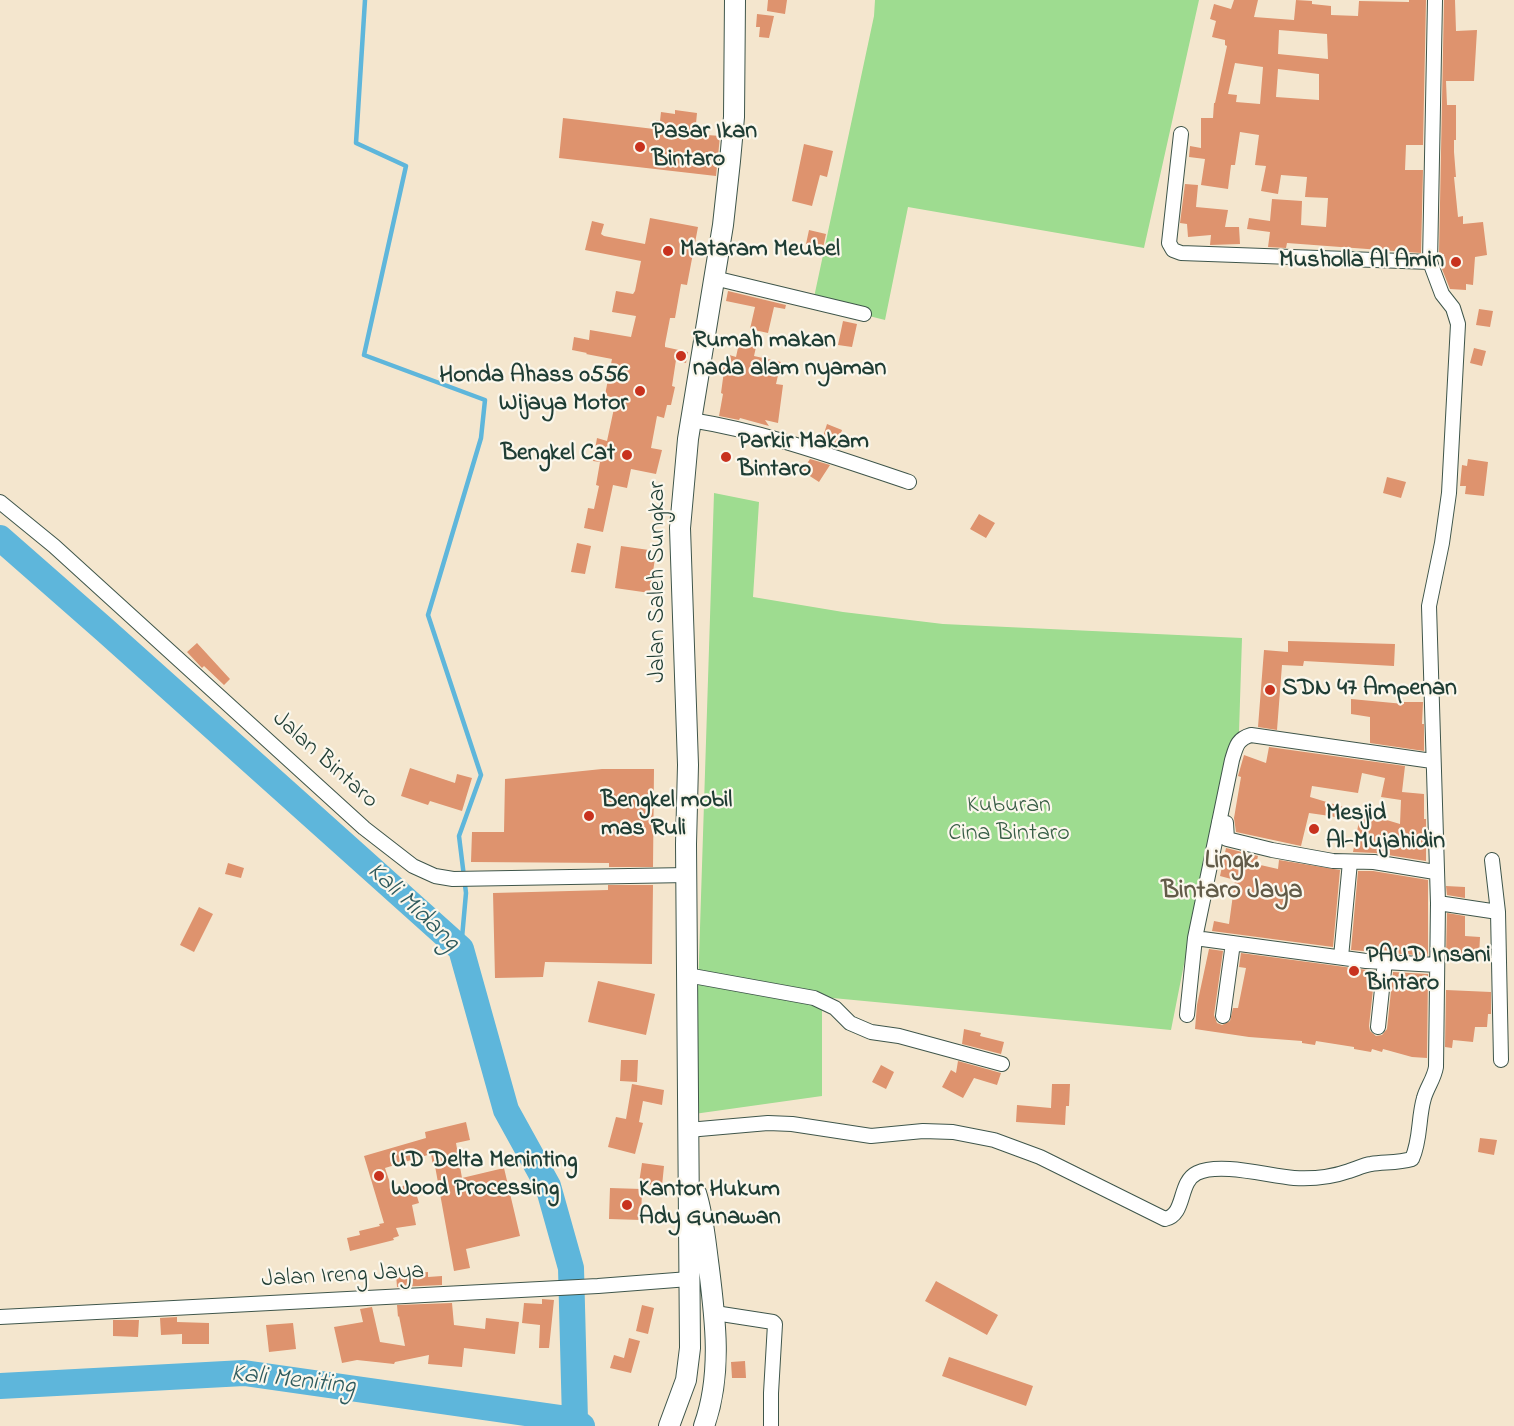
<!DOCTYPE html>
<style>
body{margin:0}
canvas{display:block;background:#f4e6ce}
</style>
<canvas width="1514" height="1426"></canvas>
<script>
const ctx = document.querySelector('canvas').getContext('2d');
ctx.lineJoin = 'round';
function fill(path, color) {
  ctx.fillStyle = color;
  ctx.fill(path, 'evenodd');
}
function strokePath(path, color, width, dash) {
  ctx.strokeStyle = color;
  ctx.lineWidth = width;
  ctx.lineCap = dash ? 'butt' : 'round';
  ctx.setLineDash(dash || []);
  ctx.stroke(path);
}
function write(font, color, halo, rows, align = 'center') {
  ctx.font = font + ' "Indie Flower",sans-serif';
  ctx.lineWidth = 4.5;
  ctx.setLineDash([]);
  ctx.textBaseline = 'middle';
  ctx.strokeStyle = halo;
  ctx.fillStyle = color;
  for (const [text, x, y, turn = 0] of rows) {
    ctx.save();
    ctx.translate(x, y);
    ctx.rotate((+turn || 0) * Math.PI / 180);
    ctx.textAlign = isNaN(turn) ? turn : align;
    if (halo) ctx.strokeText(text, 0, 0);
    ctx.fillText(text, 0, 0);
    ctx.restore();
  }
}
fill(new Path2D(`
 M 875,0 L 1199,0 L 1144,248 L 908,207 L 885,320 L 813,302 L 874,16 Z
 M 714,493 L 759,502 L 753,597 L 843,612 L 943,624 L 1242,638 L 1239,732 L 1222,772 L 1171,1030 L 822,997 L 822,1096 L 694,1114 Z`), '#9edc90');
strokePath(new Path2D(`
 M 365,0 L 356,143 L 406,166 L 364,355 L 485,400 L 481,438 L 428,615 L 481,775 L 459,836 L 466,893 L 461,949`), '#5eb6db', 4.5);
strokePath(new Path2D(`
 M 0,538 L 106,631 L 461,949 L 506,1110 L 548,1186 L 571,1268 L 575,1420
 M 0,1386 L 244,1373 L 575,1420 L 582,1426`), '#5eb6db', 26);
fill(new Path2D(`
 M 768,0 L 787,0 L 785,14 L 767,11 Z
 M 1234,0 L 1258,0 L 1254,17 L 1294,20 L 1296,0 L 1312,1 L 1312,4 L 1331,6 L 1331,15 L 1358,16 L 1359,1 L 1409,2 L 1409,0 L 1426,0 L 1423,145 L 1406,145 L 1405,170 L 1423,170 L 1421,253 L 1287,243 L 1286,248 L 1268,247 L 1270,232 L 1247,229 L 1249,218 L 1270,221 L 1272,199 L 1302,201 L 1301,225 L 1326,227 L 1328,198 L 1305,197 L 1307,177 L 1281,175 L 1278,194 L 1261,191 L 1266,166 L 1255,165 L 1259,135 L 1240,132 L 1235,165 L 1231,165 L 1228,189 L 1201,185 L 1205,159 L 1189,157 L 1190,146 L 1201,148 L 1201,118 L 1213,118 L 1214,103 L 1215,103 L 1227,46 L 1225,45 L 1225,40 L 1212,37 L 1216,21 L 1210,19 L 1214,4 L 1231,9 ZM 1279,30 L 1327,34 L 1328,59 L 1278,54 ZM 1235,63 L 1263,67 L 1260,104 L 1236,102 L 1237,95 L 1228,94 ZM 1278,69 L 1319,74 L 1319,100 L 1276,97 Z
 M 1444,0 L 1455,0 L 1456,31 L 1477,30 L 1474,81 L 1446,81 L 1447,105 L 1456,105 L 1456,140 L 1454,140 L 1454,152 L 1456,177 L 1454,177 L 1458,217 L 1463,216 L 1463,224 L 1483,222 L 1487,255 L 1475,257 L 1473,285 L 1466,284 L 1466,290 L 1450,289 L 1442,269 L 1444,254 L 1439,254 Z
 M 757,14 L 774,16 L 769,38 L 759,37 L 760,27 L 756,27 Z
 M 675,110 L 697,113 L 695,134 L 720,136 L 716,176 L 559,158 L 563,118 L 654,129 L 656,120 L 660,121 L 661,112 L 675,114 Z
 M 804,144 L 833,151 L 827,177 L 820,175 L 812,206 L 792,201 Z
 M 1185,184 L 1198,185 L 1196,207 L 1228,210 L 1225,227 L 1239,227 L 1240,244 L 1210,245 L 1211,235 L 1188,237 L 1187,224 L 1180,223 Z
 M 650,218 L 698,227 L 687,285 L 681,284 L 675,318 L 670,318 L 665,344 L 665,347 L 688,352 L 686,363 L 676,360 L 672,386 L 675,387 L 671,405 L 667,405 L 664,418 L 657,416 L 651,448 L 662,450 L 656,474 L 631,469 L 627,488 L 613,485 L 603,532 L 584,528 L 588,508 L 594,509 L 599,486 L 596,485 L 600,462 L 593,461 L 597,438 L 607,441 L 616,399 L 605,395 L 612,359 L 586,354 L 587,353 L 572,350 L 574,337 L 589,340 L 590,330 L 631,337 L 636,316 L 612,312 L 616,291 L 633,294 L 635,291 L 641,261 L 585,250 L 592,221 L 604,224 L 601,234 L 604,236 L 645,244 Z
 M 809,230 L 826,234 L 823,248 L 806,244 Z
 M 728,291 L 786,305 L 785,309 L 774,307 L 768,333 L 750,329 L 755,307 L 726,301 Z
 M 1479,309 L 1493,311 L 1490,327 L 1476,325 Z
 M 843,321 L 857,324 L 852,347 L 838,345 Z
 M 741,334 L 758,338 L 754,356 L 781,362 L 776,384 L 783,385 L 778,423 L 765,420 L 769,426 L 740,418 L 739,420 L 719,416 L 723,394 L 721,393 L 724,371 L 723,370 L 726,354 L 736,357 Z
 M 1474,348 L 1486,351 L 1482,366 L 1470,363 Z
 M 827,424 L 842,430 L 836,448 L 821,443 Z
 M 810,459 L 830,465 L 819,482 L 802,471 Z
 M 1468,459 L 1488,462 L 1484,496 L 1465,494 L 1466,486 L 1460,486 L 1462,465 L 1467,466 Z
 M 1387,477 L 1406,482 L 1401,498 L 1383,493 Z
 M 979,514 L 995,523 L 986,538 L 970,529 Z
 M 577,543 L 591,546 L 585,574 L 571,572 Z
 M 621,546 L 656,551 L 650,593 L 615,588 Z
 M 1288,641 L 1395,644 L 1394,666 L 1304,661 L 1303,666 L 1282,665 L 1277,730 L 1258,727 L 1264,650 L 1288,652 Z
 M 197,643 L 230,679 L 224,685 L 204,666 L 202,668 L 187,652 Z
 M 1351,699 L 1404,704 L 1404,702 L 1423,702 L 1422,724 L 1424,724 L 1424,751 L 1370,743 L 1370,717 L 1351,714 Z
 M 1269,747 L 1405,766 L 1402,792 L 1424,794 L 1424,819 L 1426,819 L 1426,861 L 1375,853 L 1353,852 L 1359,821 L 1323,815 L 1309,813 L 1301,846 L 1236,832 L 1234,818 L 1241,777 L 1238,776 L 1244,755 L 1266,763 ZM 1362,773 L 1385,778 L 1381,797 L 1401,800 L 1400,824 L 1310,797 L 1312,786 L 1358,793 Z
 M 410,768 L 455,783 L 457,774 L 472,778 L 462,811 L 430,801 L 428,805 L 401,796 Z
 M 602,769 L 654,769 L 653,867 L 609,867 L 609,863 L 471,862 L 472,832 L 504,832 L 505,779 Z
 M 1226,848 L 1258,856 L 1256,864 L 1278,869 L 1279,860 L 1340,870 L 1333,947 L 1212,931 L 1214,921 L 1229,924 L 1235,880 L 1220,876 Z
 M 228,863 L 244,868 L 241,878 L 225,874 Z
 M 1358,871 L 1373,871 L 1428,880 L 1428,956 L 1351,950 Z
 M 608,885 L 653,885 L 652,964 L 545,962 L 543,977 L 495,978 L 493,893 L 608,890 Z
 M 1446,886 L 1465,887 L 1465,898 L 1447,895 Z
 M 199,907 L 213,914 L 194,952 L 180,945 Z
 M 1447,913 L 1465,916 L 1465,936 L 1480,937 L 1479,957 L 1446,955 Z
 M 1209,949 L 1223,951 L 1214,1015 L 1217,1023 L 1222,1025 L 1230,1021 L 1233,1008 L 1238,1008 L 1246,968 L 1239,967 L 1241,953 L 1375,971 L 1369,1026 L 1370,1031 L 1376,1036 L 1382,1035 L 1387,1029 L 1393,972 L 1428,974 L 1427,1058 L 1412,1057 L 1383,1049 L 1382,1052 L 1372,1049 L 1371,1052 L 1354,1049 L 1354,1047 L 1316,1041 L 1315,1045 L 1302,1043 L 1302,1041 L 1249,1037 L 1195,1029 L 1197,1005 Z
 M 598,981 L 655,994 L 646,1035 L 588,1022 Z
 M 1446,990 L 1491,992 L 1491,1014 L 1488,1014 L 1487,1027 L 1475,1027 L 1473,1042 L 1453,1040 L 1452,1048 L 1445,1047 Z
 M 964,1029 L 981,1033 L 980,1036 L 1004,1042 L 1001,1054 L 962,1044 Z
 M 621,1060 L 638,1060 L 637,1082 L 620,1081 Z
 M 958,1061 L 1001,1073 L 997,1085 L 974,1078 L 963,1098 L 942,1087 L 951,1070 L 956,1073 Z
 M 881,1065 L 894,1072 L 886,1089 L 872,1082 Z
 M 632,1084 L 664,1090 L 662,1105 L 643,1101 L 639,1122 L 643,1123 L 635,1154 L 608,1147 L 616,1117 L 626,1119 Z
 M 1052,1084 L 1070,1084 L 1069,1106 L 1066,1106 L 1065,1125 L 1016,1122 L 1017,1105 L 1051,1108 Z
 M 466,1122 L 470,1140 L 456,1143 L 462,1178 L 504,1168 L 520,1236 L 466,1249 L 470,1268 L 454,1271 L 435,1166 L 433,1166 L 431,1154 L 385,1168 L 392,1189 L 413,1183 L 419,1203 L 412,1205 L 416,1225 L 396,1228 L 399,1236 L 393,1238 L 394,1240 L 350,1251 L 347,1238 L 360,1235 L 359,1231 L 380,1226 L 379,1224 L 384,1223 L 364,1156 L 426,1138 L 425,1132 Z
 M 1480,1138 L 1497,1140 L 1494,1155 L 1478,1152 Z
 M 642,1163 L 664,1166 L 662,1186 L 639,1183 Z
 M 610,1188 L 642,1189 L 641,1220 L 609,1219 Z
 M 428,1272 L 428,1277 L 442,1276 L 442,1285 L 397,1287 L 396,1274 Z
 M 936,1281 L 998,1315 L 987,1335 L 925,1301 Z
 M 542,1299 L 554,1300 L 549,1348 L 539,1348 L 540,1325 L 522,1323 L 524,1303 L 542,1304 Z
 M 452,1303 L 454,1325 L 485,1329 L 486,1318 L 519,1322 L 515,1354 L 464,1348 L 462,1367 L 428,1364 L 429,1355 L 395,1362 L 394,1364 L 357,1360 L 342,1363 L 334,1327 L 363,1322 L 360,1309 L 372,1307 L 380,1342 L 405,1346 L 399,1316 L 398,1317 L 397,1305 Z
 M 642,1305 L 654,1308 L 648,1334 L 636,1331 Z
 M 177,1317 L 177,1322 L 209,1323 L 209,1344 L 182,1344 L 182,1334 L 161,1335 L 160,1318 Z
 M 113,1320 L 139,1320 L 138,1337 L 113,1336 Z
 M 293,1323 L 296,1349 L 269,1352 L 266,1325 Z
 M 629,1338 L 640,1341 L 631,1373 L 610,1368 L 614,1355 L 624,1358 Z
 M 949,1357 L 1033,1386 L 1026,1406 L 942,1376 Z
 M 745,1361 L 746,1378 L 732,1378 L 731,1362 Z`), '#de936e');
const minor = new Path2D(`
 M 1181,134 L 1169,243 L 1173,250 L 1181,253 L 1430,262
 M 714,278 L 864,314
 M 691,420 C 766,432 837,458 909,482
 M 0,502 L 54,546 L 364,828 L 413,866 L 435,876 L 453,879 L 688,875
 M 1219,822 L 1226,823 L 1227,839 L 1272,850 L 1333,861 L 1374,862 L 1435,872
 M 1492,860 L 1498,912
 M 1438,903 L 1498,912 L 1501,1060
 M 1195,938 L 1366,961 L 1437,965
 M 1341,957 L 1350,862
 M 687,975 L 814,998 L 835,1008 L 850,1023 L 871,1032 L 899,1036 L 1002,1064
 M 1187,1015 L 1195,938 L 1232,760 C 1236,747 1237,739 1251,735 L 1432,761
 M 1223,1016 L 1233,943
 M 1378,1027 L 1385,961
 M 688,1130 L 768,1123 L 792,1124 L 871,1136 L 923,1131 L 953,1132 L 994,1140 L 1040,1157 L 1165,1219 C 1186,1215 1178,1182 1197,1173 C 1221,1162 1268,1176 1294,1178 C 1311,1179 1332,1177 1349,1171 C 1356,1169 1363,1165 1371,1164 C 1384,1162 1398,1163 1412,1159 C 1421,1139 1418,1118 1424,1098 C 1427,1087 1434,1079 1436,1067 L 1438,903 L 1429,606 L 1442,543 L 1449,493 L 1458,324 L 1453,308 L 1442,294 L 1430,262 L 1435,0
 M 715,1313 L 773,1322 L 775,1324 L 771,1393 L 771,1426
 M 0,1317 L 598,1286 L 689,1279`);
const highway = new Path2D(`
 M 696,1193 C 703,1215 705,1238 708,1261 C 715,1316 723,1373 704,1426
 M 669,1426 L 686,1380 L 690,1348 L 686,844 L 688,765 L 680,528 L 688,439 L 723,225 L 730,161 L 734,117 L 735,0`);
strokePath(minor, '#3f564b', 16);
strokePath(highway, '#3f564b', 22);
strokePath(minor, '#fff', 14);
strokePath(highway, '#fff', 20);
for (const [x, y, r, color] of [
 [640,147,6,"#c8321e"],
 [668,251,6,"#c8321e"],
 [1456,262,6,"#c8321e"],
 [681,356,6,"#c8321e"],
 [640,391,6,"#c8321e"],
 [627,455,6,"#c8321e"],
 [726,457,6,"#c8321e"],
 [1270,690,6,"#c8321e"],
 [589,816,6,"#c8321e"],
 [1314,829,6,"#c8321e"],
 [1354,971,6,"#c8321e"],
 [379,1176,6,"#c8321e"],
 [627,1205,6,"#c8321e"]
]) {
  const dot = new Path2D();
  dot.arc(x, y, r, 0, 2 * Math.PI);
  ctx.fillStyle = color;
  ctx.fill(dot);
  strokePath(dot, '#fbf7ec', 2);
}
write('bold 24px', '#1f3d34', '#fbf7ec', [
 ["Pasar Ikan",652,133],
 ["Bintaro",652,161],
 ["Mataram Meubel",680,251],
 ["Musholla Al Amin",1444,262,"right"],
 ["Rumah makan",693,342],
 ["nada alam nyaman",693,370],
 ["Honda Ahass 0556",628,377,"right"],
 ["Wijaya Motor",628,405,"right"],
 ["Parkir Makam",738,443],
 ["Bintaro",738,471],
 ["Bengkel Cat",615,455,"right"],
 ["SDN 47 Ampenan",1282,690],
 ["Bengkel mobil",601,802],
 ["mas Ruli",601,830],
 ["Mesjid",1326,815],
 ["Al-Mujahidin",1326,843],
 ["PAUD Insani",1366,957],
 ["Bintaro",1366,985],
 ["UD Delta Meninting",391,1162],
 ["Wood Processing",391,1190],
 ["Kantor Hukum",639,1191],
 ["Ady Gunawan",639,1219]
], 'left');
write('24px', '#1f3d34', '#fbf7ec', [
 ["Jalan Saleh Sungkar",659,582,-90],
 ["Jalan Bintaro",324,761,42],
 ["Jalan Ireng Jaya",343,1277,-3]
]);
write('24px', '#385d46', '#fbf7ec', [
 ["Kuburan",1009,807],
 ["Cina Bintaro",1009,835]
]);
write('bold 26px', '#625b48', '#fbf7ec', [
 ["Lingk.",1232,863],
 ["Bintaro Jaya",1232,893]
]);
write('italic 26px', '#2f5b5e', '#fbf7ec', [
 ["Kali Midang",412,908,43],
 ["Kali Meniting",293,1382,6]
]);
</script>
